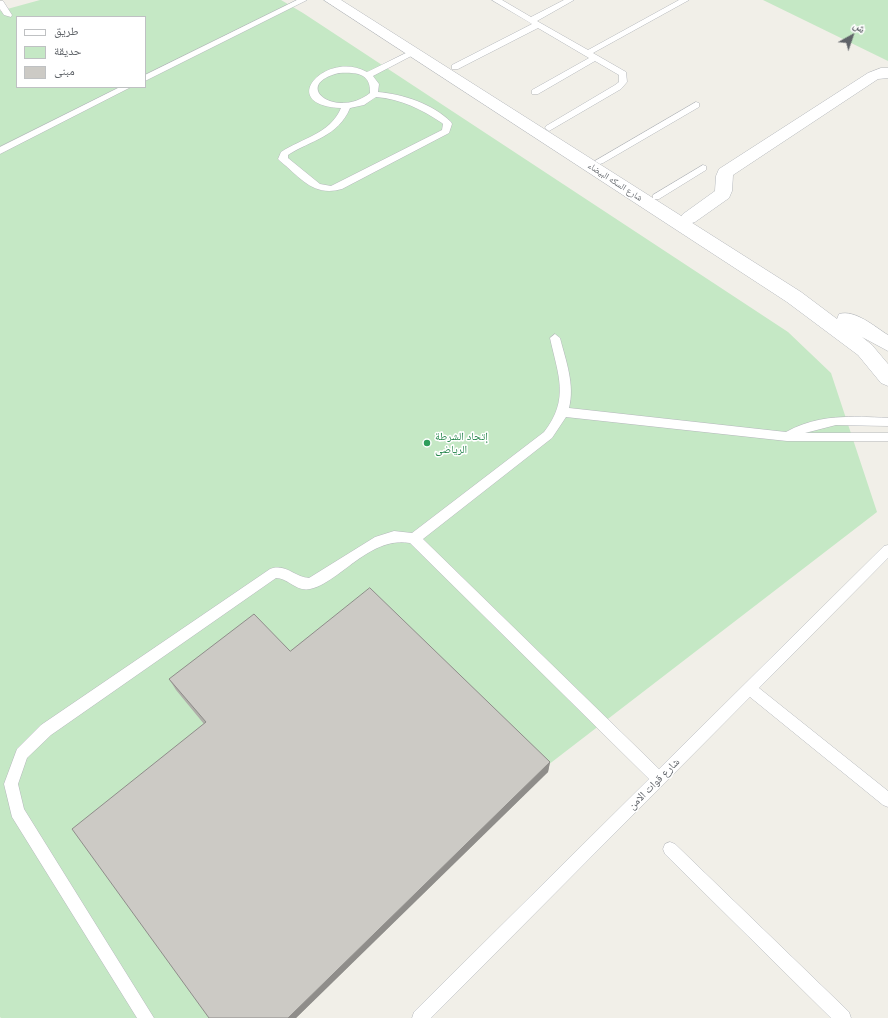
<!DOCTYPE html>
<meta charset="utf-8">
<style>
body{margin:0}
#map{position:relative;width:888px;height:1018px;overflow:hidden;background:#f1efe8;font-family:"Open Sans","Noto Naskh Arabic",sans-serif}
canvas{display:block}
.legend{position:absolute;left:16px;top:16px;width:130px;height:72px;box-sizing:border-box;background:#fff;border:1px solid #bfc1c3;margin:0;padding:5px 7px;list-style:none;font-size:12px;color:#5f6368}
.legend li{display:flex;align-items:center;gap:8px;height:20px}
.legend b{width:20px;border:1px solid #bfc1c3}
.north{position:absolute;left:832px;top:16px;width:40px;height:40px;-webkit-text-stroke:3px #fff;paint-order:stroke;rotate:40deg;font-size:11px;font-weight:700;line-height:16px;text-align:center;color:#5f6368}
.north::after{content:'';display:block;margin:auto;width:14px;height:18px;background:#5f6368;clip-path:polygon(50% 0,100% 100%,50% 72%,0 100%)}
</style>
<div id="map">
<canvas width="888" height="1018"></canvas>
<ul class="legend">
<li><b style="height:5px;background:#fff"></b>طريق</li>
<li><b style="height:11px;background:#c5e8c5"></b>حديقة</li>
<li><b style="height:11px;background:#cccac5"></b>مبنى</li>
</ul>
<div class="north">ش</div>
</div>
<script>
const ctx = document.querySelector('canvas').getContext('2d');
ctx.lineJoin = 'round';
function fill(path, color) {
  ctx.fillStyle = color;
  ctx.fill(path, 'evenodd');
}
function strokePath(path, color, width, dash) {
  ctx.strokeStyle = color;
  ctx.lineWidth = width;
  ctx.lineCap = dash ? 'butt' : 'round';
  ctx.setLineDash(dash || []);
  ctx.stroke(path);
}
function write(font, color, halo, rows, align = 'center') {
  ctx.font = font + ' "Open Sans","Noto Naskh Arabic",sans-serif';
  ctx.lineWidth = 3;
  ctx.setLineDash([]);
  ctx.textBaseline = 'middle';
  ctx.strokeStyle = halo;
  ctx.fillStyle = color;
  for (const [text, x, y, turn = 0] of rows) {
    ctx.save();
    ctx.translate(x, y);
    ctx.rotate((+turn || 0) * Math.PI / 180);
    ctx.textAlign = isNaN(turn) ? turn : align;
    if (halo) ctx.strokeText(text, 0, 0);
    ctx.fillText(text, 0, 0);
    ctx.restore();
  }
}
fill(new Path2D(`
 M 40,0 L 281,0 L 303,13 L 788,332 L 831,373 L 877,512 L 219,1018 L 1,1018 L 0,1017 L 0,11 ZM 17,17 L 145,17 L 145,87 L 17,87 Z
 M 763,0 L 888,0 L 888,61 Z`), '#c5e8c5');
const service = new Path2D(`
 M 297,0 L 307,0 L 145,81 L 145,75 Z
 M 492,0 L 502,0 L 531,17 L 564,0 L 574,0 L 537,21 L 588,50 L 679,0 L 689,0 L 593,53 L 626,72 L 627,82 L 621,89 L 549,131 L 545,128 L 546,126 L 615,85 L 619,82 L 619,75 L 595,61 L 538,94 L 532,94 L 532,90 L 589,58 L 538,28 L 458,69 L 452,69 L 452,65 L 532,24 Z
 M 0,1 L 3,1 L 12,15 L 11,17 L 4,15 L 0,9 Z
 M 410,51 L 417,53 L 373,76 L 379,84 L 378,92 C 403,94 433,104 451,122 L 452,124 L 449,133 L 342,189 C 313,197 301,178 280,161 L 278,159 L 281,152 C 302,138 330,134 341,108 C 275,105 326,49 367,72 ZM 339,73 C 356,72 371,73 370,93 C 336,120 290,85 339,73 ZM 376,97 C 401,99 421,109 442,123 L 443,124 L 442,130 L 331,186 L 320,184 L 288,158 L 288,155 C 311,140 338,137 350,108 L 364,105 Z
 M 120,87 L 131,87 L 0,154 L 0,147 Z
 M 696,102 L 699,103 L 699,107 L 603,163 L 600,164 L 595,161 Z
 M 703,165 L 706,166 L 706,170 L 659,199 L 653,199 L 653,195 Z
 M 555,334 L 560,338 C 566,361 575,385 569,408 L 786,432 C 818,414 852,416 888,418 L 888,426 L 836,425 L 805,433 L 888,433 L 888,441 L 787,441 L 566,417 L 552,438 L 423,539 L 659,769 L 884,546 L 888,545 L 888,558 L 759,688 L 888,791 L 888,807 L 883,805 L 750,697 L 431,1018 L 412,1018 L 414,1012 L 649,779 L 410,543 C 382,538 359,559 337,575 C 328,581 320,587 310,589 C 296,592 288,578 276,578 L 51,735 L 27,758 L 18,784 L 24,809 L 154,1018 L 137,1018 L 12,817 L 4,784 L 17,749 L 41,725 L 270,569 C 286,563 294,577 309,578 L 375,537 L 394,531 L 412,533 L 544,432 C 570,399 558,375 550,338 Z
 M 670,842 L 675,844 L 849,1012 L 851,1018 L 831,1018 L 665,854 L 663,849 L 665,844 Z`);
const minor = new Path2D(`
 M 881,68 L 888,68 L 888,78 L 878,79 L 733,175 L 732,191 L 729,198 L 695,222 L 689,224 L 683,222 L 680,218 L 683,214 L 715,191 L 716,176 L 719,169 L 868,73 Z`);
const tertiary = new Path2D(`
 M 324,0 L 341,0 L 801,292 L 837,319 L 839,314 C 855,309 875,327 888,335 L 888,351 L 862,337 L 872,345 L 888,364 L 888,386 L 881,383 L 858,355 L 787,302 Z`);
strokePath(service, '#b5b8bc', 1);
strokePath(minor, '#b5b8bc', 1);
strokePath(tertiary, '#b5b8bc', 1);
fill(service, '#fff');
fill(minor, '#fff');
fill(tertiary, '#fff');
fill(new Path2D(`
 M 290,651 L 550,762 L 548,772 L 296,1018 L 209,1018 L 204,724 L 176,690 L 169,679 Z`), '#afaea9');
fill(new Path2D(`
 M 550,762 L 548,772 L 296,1018 L 288,1018 Z`), '#8f8d8a');
const building = new Path2D(`
 M 370,588 L 550,762 L 288,1018 L 209,1018 L 72,829 L 206,722 L 169,679 L 254,614 L 290,651 Z`);
fill(building, '#cccac5');
strokePath(building, '#8f8d8a', 1);
for (const [x, y, r, color] of [
 [427,443,4,"#2e9e5b"]
]) {
  const dot = new Path2D();
  dot.arc(x, y, r, 0, 2 * Math.PI);
  ctx.fillStyle = color;
  ctx.fill(dot);
  strokePath(dot, '#fff', 1.5);
}
write('9px', '#5f6368', '#fff', [
 ["شارع السكه البيضاء",615,182,33]
]);
write('11px', '#27864d', '#fff', [
 ["إتحاد الشرطة",435,437],
 ["الرياضى",435,450]
], 'left');
write('11px', '#5f6368', '#fff', [
 ["شارع قوات الامن",654,784,-45]
]);
</script>
